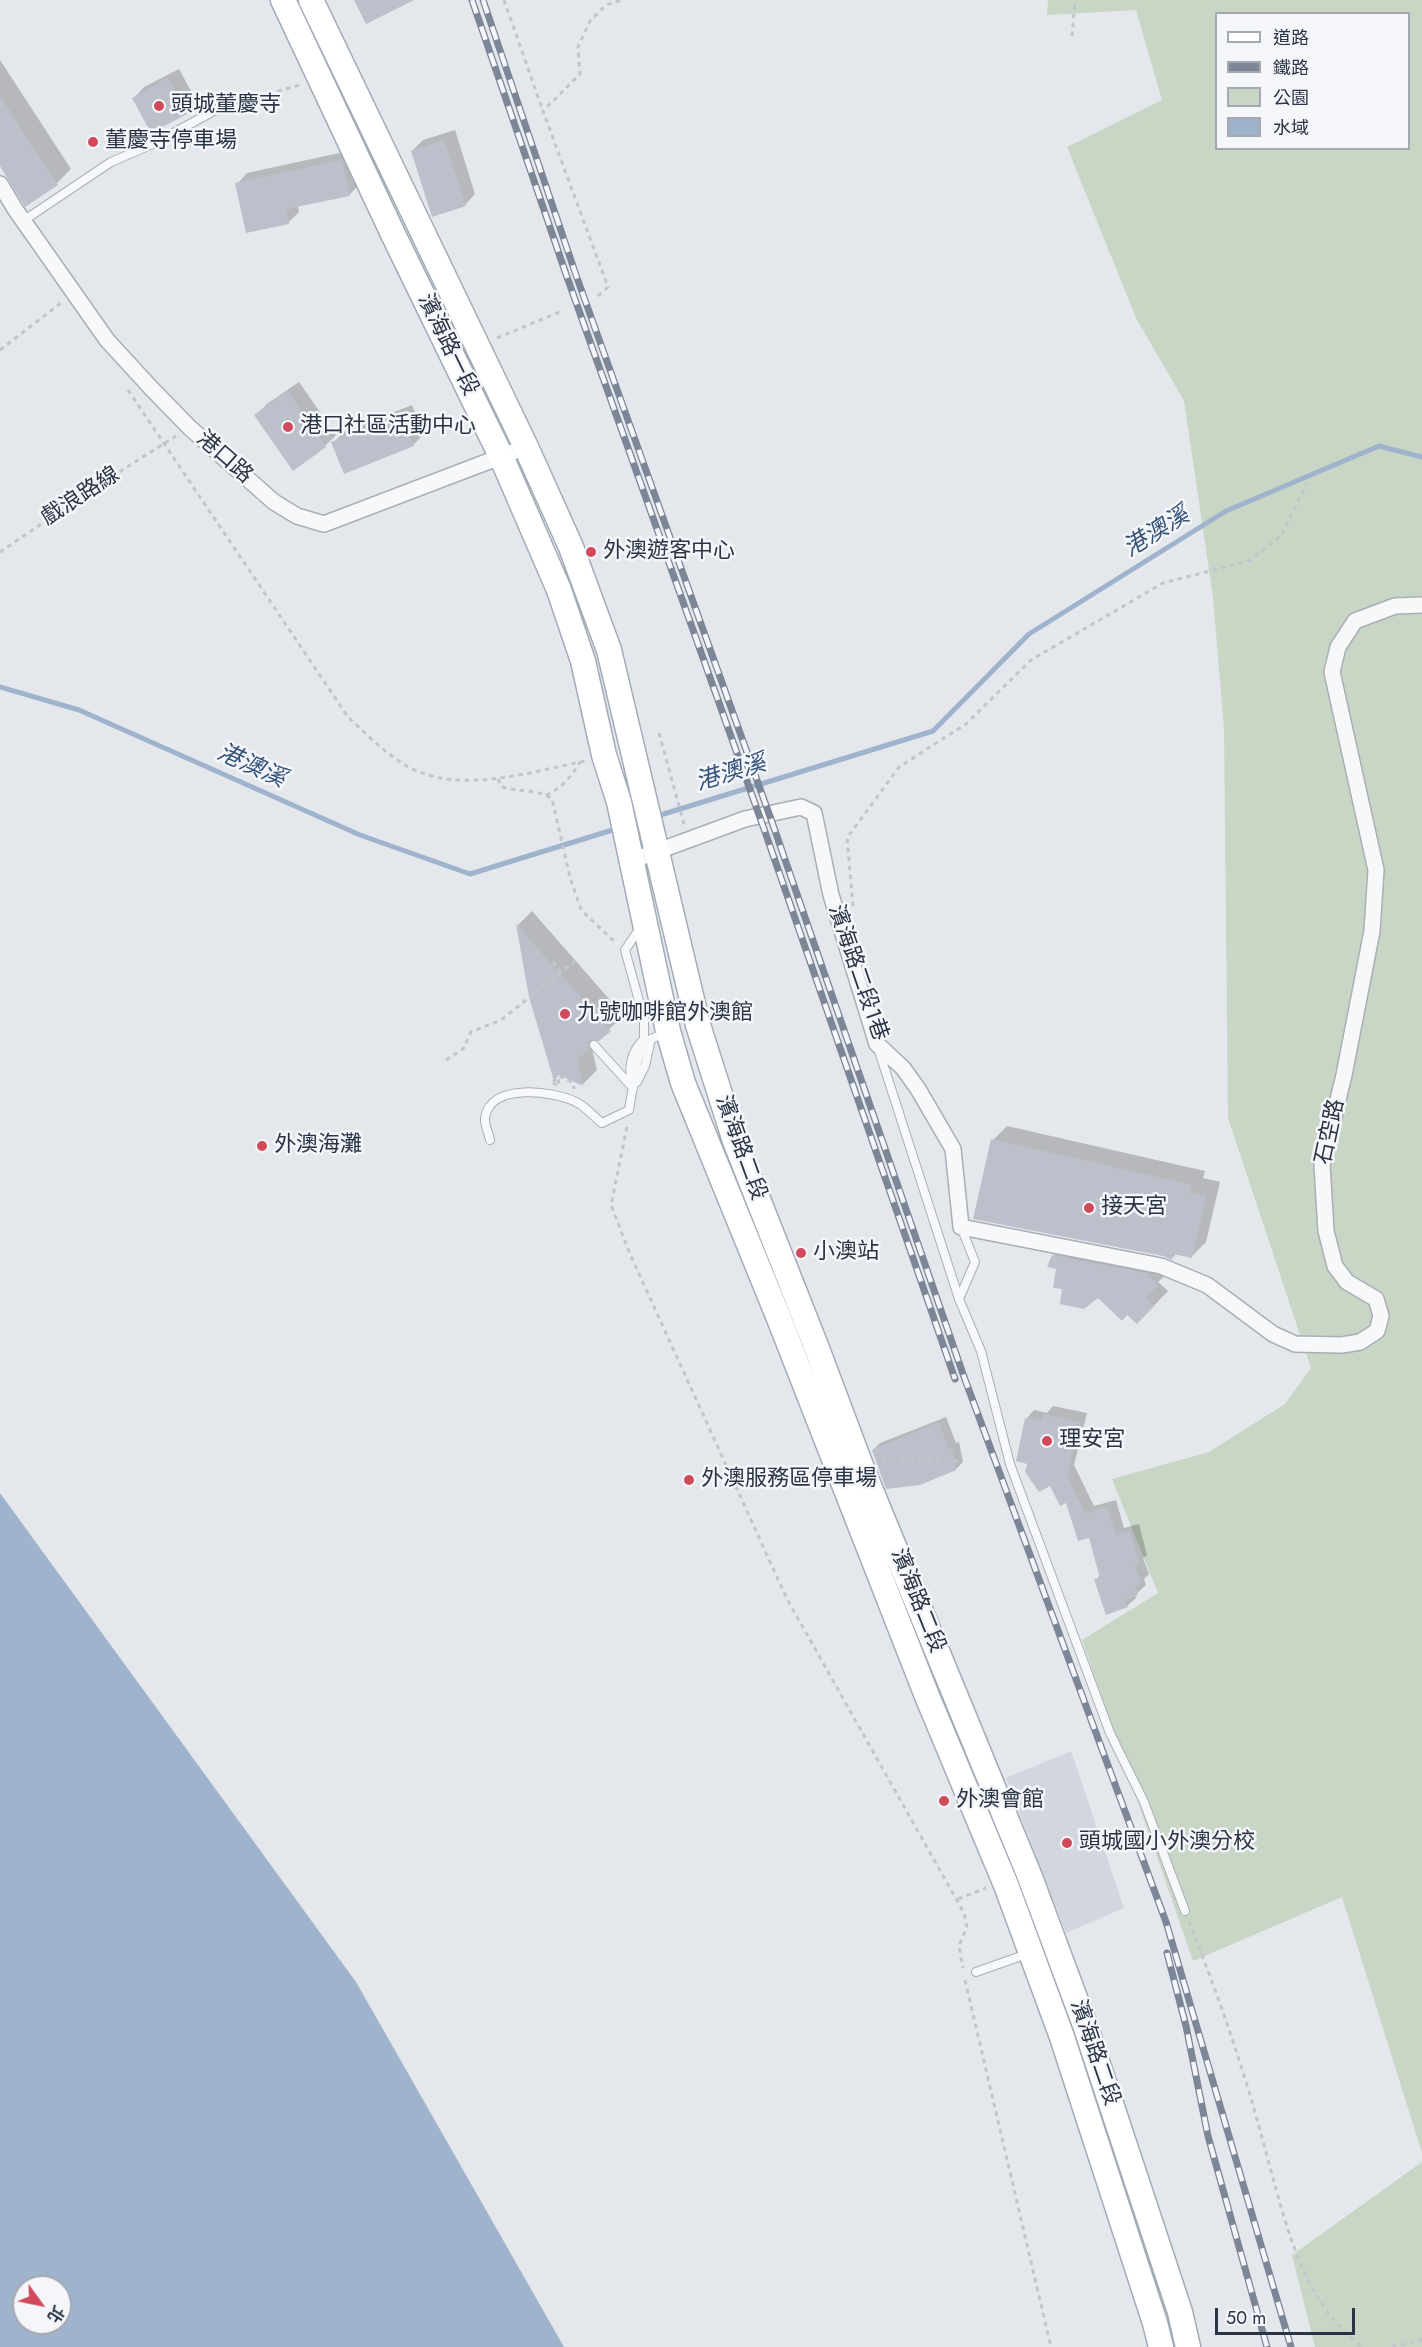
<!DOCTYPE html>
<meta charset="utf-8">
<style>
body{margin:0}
#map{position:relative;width:1422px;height:2347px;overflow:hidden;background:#e4e7ec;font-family:Jost,"Noto Sans TC",sans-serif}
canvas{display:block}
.legend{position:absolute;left:1215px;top:12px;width:195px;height:138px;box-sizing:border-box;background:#f4f6f9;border:2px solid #a4a8b1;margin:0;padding:8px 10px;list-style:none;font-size:18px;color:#2b3445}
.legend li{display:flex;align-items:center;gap:12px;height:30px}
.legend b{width:30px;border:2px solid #a4a8b1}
.north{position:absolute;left:12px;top:2275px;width:60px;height:60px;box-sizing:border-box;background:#f4f6f9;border:2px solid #a4a8b1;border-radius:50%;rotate:123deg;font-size:16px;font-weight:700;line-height:24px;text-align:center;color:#2b3445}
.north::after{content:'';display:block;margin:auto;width:21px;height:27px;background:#d1495b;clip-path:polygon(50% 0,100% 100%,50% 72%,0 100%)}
.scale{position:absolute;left:1215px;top:2308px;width:140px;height:27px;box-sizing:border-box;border:3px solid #2b3445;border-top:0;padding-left:8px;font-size:18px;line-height:21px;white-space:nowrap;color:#2b3445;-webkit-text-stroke:4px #f4f6f9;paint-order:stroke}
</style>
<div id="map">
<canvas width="1422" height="2347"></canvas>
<ul class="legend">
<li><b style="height:8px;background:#fff"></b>道路</li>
<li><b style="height:8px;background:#7d8696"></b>鐵路</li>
<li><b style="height:16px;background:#c9d6c5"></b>公園</li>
<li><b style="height:16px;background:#9fb4cc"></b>水域</li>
</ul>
<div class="north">北</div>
<div class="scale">50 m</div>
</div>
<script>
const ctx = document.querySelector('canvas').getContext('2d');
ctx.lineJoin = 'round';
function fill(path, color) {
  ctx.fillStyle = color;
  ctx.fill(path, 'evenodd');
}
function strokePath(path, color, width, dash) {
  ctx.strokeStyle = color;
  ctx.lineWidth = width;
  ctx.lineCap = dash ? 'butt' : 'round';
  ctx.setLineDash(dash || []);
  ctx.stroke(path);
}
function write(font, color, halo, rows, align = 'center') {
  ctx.font = font + ' Jost,"Noto Sans TC",sans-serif';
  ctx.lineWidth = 5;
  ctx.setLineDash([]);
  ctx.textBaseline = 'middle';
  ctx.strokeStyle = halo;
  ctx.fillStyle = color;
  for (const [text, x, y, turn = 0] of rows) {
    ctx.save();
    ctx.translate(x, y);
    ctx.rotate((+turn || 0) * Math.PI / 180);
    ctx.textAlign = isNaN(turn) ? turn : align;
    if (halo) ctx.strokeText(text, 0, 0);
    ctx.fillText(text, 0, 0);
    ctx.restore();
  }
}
fill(new Path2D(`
 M 1071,1751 L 1124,1908 L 1066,1933 L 1006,1778 Z`), '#d2d6de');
fill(new Path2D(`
 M 1048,0 L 1422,0 L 1422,2153 L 1342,1897 L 1193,1961 L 1082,1640 L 1158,1593 L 1112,1479 L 1209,1452 L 1285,1404 L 1311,1368 L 1228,1118 L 1224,728 L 1213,597 L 1184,401 L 1136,318 L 1067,147 L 1162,100 L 1136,10 L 1047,15 ZM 1216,14 L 1408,14 L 1408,148 L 1216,148 Z
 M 1422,2162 L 1422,2347 L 1315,2347 L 1292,2255 Z`), '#c9d6c5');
fill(new Path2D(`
 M 0,1493 L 356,1982 L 564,2347 L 0,2347 ZM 24,2287 L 60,2287 L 60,2323 L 24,2323 Z`), '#9fb4cc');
fill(new Path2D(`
 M 0,60 L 71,169 L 57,183 L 26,205 L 0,161 Z
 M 179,69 L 197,102 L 186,113 L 134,98 L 144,87 Z
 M 455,130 L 475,194 L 465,205 L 412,151 L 423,140 Z
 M 353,150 L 360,184 L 350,194 L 298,205 L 299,212 L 288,223 L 237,184 L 247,173 Z
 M 299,382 L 336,435 L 325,446 L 294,468 L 256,415 L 267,404 Z
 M 412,405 L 424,434 L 413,445 L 333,443 L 344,432 Z
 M 532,911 L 624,1016 L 591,1045 L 597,1070 L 583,1084 L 552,1071 L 530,997 L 518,925 Z
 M 1007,1126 L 1205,1171 L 1203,1178 L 1220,1182 L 1206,1242 L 1192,1256 L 1177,1253 L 1172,1258 L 993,1140 Z
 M 1068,1241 L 1171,1270 L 1158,1282 L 1168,1291 L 1152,1308 L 1127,1313 L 1098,1296 L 1064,1288 L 1053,1256 Z
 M 1053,1406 L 1087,1413 L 1074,1465 L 1094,1506 L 1116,1500 L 1124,1528 L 1139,1524 L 1147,1555 L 1143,1558 L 1149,1574 L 1144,1579 L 1146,1585 L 1135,1595 L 1136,1598 L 1127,1606 L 1096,1580 L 1100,1575 L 1090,1536 L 1067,1500 L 1029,1463 L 1026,1419 L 1034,1410 L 1047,1413 Z
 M 946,1417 L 956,1443 L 959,1442 L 963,1462 L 956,1469 L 873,1450 L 880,1443 Z`), '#0003');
strokePath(new Path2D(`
 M 0,687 L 79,710 L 360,835 L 470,874 L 619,828
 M 654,817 L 933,731 L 1029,634 L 1226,511 L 1379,446 L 1422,457`), '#9fb4cc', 5);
fill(new Path2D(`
 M 354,0 L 414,0 L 366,24 Z
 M 168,78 L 187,114 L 151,133 L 132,98 Z
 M 0,96 L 58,185 L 25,207 L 0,166 Z
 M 444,140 L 466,206 L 432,217 L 411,151 Z
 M 342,160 L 350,196 L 286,209 L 289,224 L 246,233 L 235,183 Z
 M 288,391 L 326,447 L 293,471 L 254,415 Z
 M 401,414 L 414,446 L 344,474 L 331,442 Z
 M 516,924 L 611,1031 L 599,1041 L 590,1040 L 588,1044 L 589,1049 L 577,1059 L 583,1086 L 559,1075 L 554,1081 L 529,997 Z
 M 991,1139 L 1192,1185 L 1190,1193 L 1206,1196 L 1192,1258 L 1173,1254 L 1172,1260 L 1163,1256 L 973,1219 Z
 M 1052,1255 L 1145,1273 L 1158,1285 L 1145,1298 L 1154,1306 L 1137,1324 L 1127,1315 L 1122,1321 L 1098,1298 L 1084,1309 L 1060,1304 L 1062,1289 L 1053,1288 L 1056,1269 L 1047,1267 Z
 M 1043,1414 L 1080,1422 L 1067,1475 L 1085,1514 L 1107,1507 L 1116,1535 L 1130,1531 L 1139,1564 L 1135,1565 L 1141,1584 L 1135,1586 L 1138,1595 L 1125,1600 L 1128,1607 L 1106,1615 L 1094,1579 L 1100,1578 L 1089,1538 L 1078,1541 L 1066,1503 L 1060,1506 L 1050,1486 L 1039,1492 L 1025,1472 L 1027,1464 L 1016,1461 L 1025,1418 L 1042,1421 Z
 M 939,1422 L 949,1449 L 952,1448 L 956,1470 L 920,1485 L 886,1489 L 872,1450 Z`), '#bbc0ca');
const service = new Path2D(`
 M 23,221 L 111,162 L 155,143 L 223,106
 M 594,1045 L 633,1088
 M 879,1051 L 959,1299 L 981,1351 L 1010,1464 L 1110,1733 L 1144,1802 L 1185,1911
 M 637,1082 L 645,1066 L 651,1039 L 665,1033
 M 632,1084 C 628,1068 631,1052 643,1040
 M 490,1140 C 489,1134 484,1124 485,1118 C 490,1082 554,1091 576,1102 C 585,1106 594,1117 602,1123 L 629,1110 L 637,1063 L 644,1039 L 644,1019 L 625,950 L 640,928
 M 959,1299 L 975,1262 L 961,1227
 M 976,1972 L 1027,1954`);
const minor = new Path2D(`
 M 0,184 L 15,209 L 107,340 L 151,388 L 190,428 L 274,502 L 297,516 L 324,524 L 526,447
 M 631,861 L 745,819 L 801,807 L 814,813 L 831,895 L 877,1044 L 903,1068 L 918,1089 L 953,1149 L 961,1227 L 1161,1266 L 1207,1285 L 1273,1334 L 1295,1344 L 1342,1345 L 1360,1342 L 1377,1331 L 1381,1316 L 1376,1299 L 1347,1282 L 1335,1266 L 1326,1231 L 1322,1165 L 1344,1075 L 1372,931 L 1376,870 L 1332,672 L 1338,647 L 1355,621 L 1395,606 L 1422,605`);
const primary = new Path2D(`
 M 283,0 L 393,234 L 501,456 L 559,590 L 583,661 L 604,755 L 619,802 L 668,1031 L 683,1083 L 778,1316 L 927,1696 L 1006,1885 L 1062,2037 L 1155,2323 L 1161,2347
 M 311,0 L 526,447 L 571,547 L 609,650 L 698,1025 L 735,1141 L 816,1346 L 863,1471 L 1030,1877 L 1085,2025 L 1180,2312 L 1188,2347`);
strokePath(service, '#a9aeb7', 10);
strokePath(minor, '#a9aeb7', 18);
strokePath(primary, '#a3abb8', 27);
strokePath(new Path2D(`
 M 504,0 L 543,111
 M 1072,36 L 1075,0
 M 234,103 L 300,85
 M 598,296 L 608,287 L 543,111 L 580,74 L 578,47 L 590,21 L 606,5 L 621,0
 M 497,338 L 562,311
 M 0,350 L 61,303
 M 128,390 L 348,717 C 366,734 384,752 405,765 C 457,796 530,772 585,761
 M 0,552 L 97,486 L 176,436
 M 659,733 L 684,824
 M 498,779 L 502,787 C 518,792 539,789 552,799 L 570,877 L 581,910 L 616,943
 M 546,795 C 562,788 571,777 580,762
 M 853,906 L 847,838 L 899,767 L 966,724 L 1031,660 L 1163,583 L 1249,561 L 1281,536 L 1307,483
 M 553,962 L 561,972
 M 446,1060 L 463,1049 L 471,1032 L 501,1020 L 576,960
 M 553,1082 L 559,1076 L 573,1083 L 574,1089
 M 627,1127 L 611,1205 L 630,1254 L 787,1599 L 964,1913 L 967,1927 L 959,1946 L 963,1968
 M 882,1461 L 958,1461
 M 958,1899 L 986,1888
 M 1189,1921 C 1207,1968 1225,2015 1240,2063 C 1253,2102 1263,2142 1274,2182 C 1291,2243 1309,2308 1363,2347
 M 965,1980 L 1051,2347
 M 1392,2347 L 1422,2340`), '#c2c5cb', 3, [4.5, 4.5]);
strokePath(service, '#f7f8fa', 8);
strokePath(minor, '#f7f8fa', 15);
strokePath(primary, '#fff', 24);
const rail = new Path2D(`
 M 472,0 L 567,277 L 763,826 L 955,1379
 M 483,0 L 576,275 L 772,822 L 963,1374 L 1166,1922 L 1291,2347
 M 1167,1953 L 1186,2026 L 1208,2136 L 1267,2347`);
strokePath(rail, '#7d8696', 7);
strokePath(rail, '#f4f6f9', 4.5, [14]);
strokePath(new Path2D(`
 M 553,1083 L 559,1086 L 558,1076`), '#c2c5cb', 3, [4.5, 4.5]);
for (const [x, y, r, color] of [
 [159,106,6,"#d1495b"],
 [93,142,6,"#d1495b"],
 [288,427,6,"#d1495b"],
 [591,552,6,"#d1495b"],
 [565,1014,6,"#d1495b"],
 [262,1146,6,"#d1495b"],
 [1089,1208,6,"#d1495b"],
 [801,1253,6,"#d1495b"],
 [1047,1441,6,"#d1495b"],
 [689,1480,6,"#d1495b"],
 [944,1801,6,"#d1495b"],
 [1067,1843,6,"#d1495b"]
]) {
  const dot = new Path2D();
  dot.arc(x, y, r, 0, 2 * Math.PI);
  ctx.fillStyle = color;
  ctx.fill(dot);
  strokePath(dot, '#f4f6f9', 2);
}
write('22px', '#2b3445', '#f4f6f9', [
 ["頭城董慶寺",171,106],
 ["董慶寺停車場",105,142],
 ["港口社區活動中心",300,427],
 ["外澳遊客中心",603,552],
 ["九號咖啡館外澳館",577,1014],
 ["外澳海灘",274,1146],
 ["接天宮",1101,1208],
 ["小澳站",813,1253],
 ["理安宮",1059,1441],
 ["外澳服務區停車場",701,1480],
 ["外澳會館",956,1801],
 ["頭城國小外澳分校",1079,1843]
], 'left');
write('22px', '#2b3445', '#f4f6f9', [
 ["濱海路一段",447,345,64],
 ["港口路",224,458,41],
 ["戲浪路線",81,497,-33],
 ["濱海路二段1巷",857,973,71],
 ["石空路",1331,1132,-78],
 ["濱海路二段",740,1148,70],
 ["濱海路二段",917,1601,68],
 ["濱海路二段",1094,2053,71]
]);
write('italic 24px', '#34527a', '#f4f6f9', [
 ["港澳溪",1157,533,-32],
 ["港澳溪",251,767,24],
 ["港澳溪",731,774,-17]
]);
</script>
